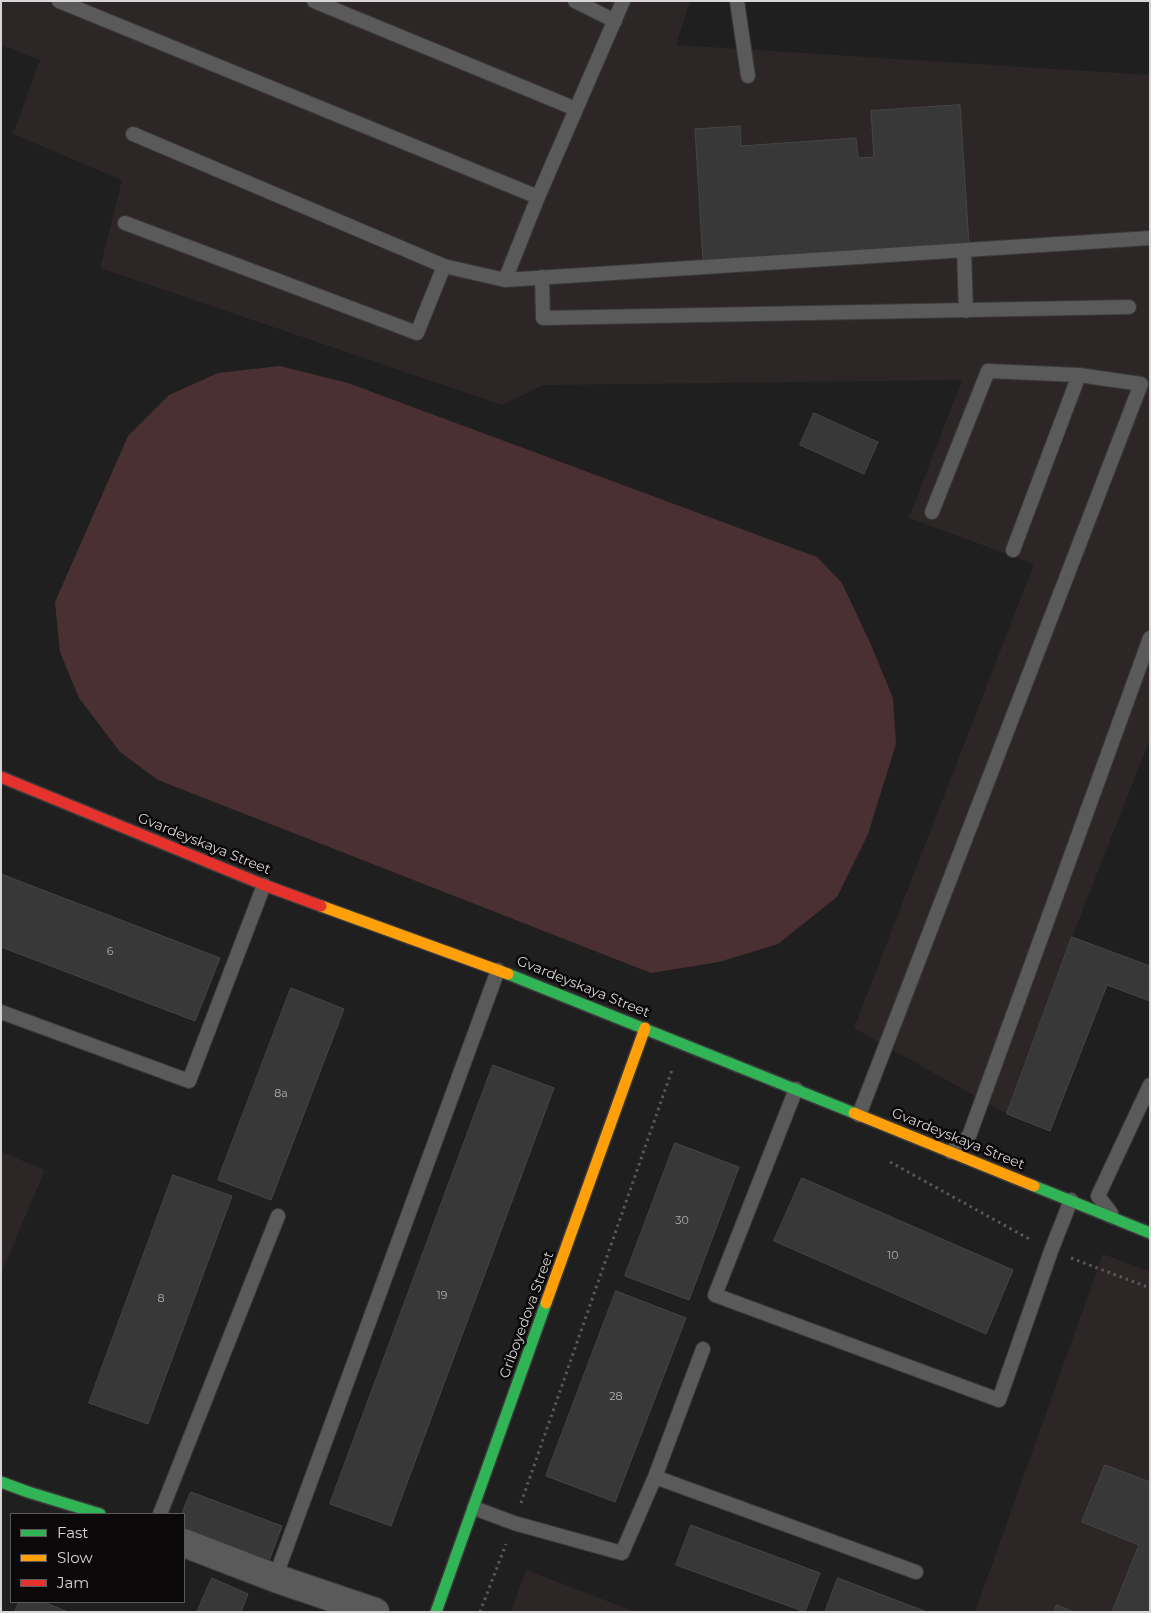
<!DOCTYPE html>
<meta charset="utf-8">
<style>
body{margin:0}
#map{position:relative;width:1151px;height:1613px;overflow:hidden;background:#201f1f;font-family:Montserrat,sans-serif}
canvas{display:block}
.frame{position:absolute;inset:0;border:2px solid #d7d5d5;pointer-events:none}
.legend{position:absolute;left:10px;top:1513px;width:175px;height:90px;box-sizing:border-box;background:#0a0808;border:1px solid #5c5a5a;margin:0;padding:6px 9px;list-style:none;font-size:15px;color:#d7d5d5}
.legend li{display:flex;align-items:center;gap:10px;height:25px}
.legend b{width:25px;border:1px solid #5c5a5a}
</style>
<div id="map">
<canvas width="1151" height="1613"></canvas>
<div class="frame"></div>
<ul class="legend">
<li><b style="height:6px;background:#30b455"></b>Fast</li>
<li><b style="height:6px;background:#ff9f0a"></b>Slow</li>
<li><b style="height:6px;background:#e5322d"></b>Jam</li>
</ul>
</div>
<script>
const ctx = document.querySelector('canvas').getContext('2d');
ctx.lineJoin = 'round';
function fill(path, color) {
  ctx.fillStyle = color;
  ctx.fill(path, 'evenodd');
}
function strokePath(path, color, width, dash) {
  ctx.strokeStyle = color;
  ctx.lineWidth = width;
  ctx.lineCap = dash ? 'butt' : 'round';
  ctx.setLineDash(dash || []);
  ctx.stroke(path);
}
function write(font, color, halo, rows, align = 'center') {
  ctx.font = font + ' Montserrat,sans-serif';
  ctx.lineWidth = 5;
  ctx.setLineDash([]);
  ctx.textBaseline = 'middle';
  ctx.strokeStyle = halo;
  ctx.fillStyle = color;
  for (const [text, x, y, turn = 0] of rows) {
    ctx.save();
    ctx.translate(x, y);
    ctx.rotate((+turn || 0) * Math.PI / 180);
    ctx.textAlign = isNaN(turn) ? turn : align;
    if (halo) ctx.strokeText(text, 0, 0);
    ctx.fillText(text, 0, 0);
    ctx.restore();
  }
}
fill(new Path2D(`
 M 1,1 L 690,1 L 676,45 L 1150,75 L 1150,739 L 1072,937 L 1007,1114 L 854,1028 L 1034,564 L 909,518 L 962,380 L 543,385 L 502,405 L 100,268 L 122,180 L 13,134 L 40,60 L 1,45 Z
 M 1,1152 L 45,1170 L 1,1274 Z
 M 1103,1254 L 1150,1272 L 1150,1612 L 975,1612 Z
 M 526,1570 L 636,1612 L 511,1612 Z`), '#2d2627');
fill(new Path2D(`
 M 280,366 L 348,383 L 817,557 L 842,583 L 871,645 L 893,698 L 896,744 L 868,834 L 837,897 L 778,944 L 719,962 L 651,973 L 158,780 L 120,752 L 79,698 L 60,652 L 55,602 L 128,436 L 169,395 L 218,373 Z`), '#4a2f33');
const building = new Path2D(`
 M 960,105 L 969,244 L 703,260 L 695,129 L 740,126 L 741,146 L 856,138 L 858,158 L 874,157 L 871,111 Z
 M 814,413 L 878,442 L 864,474 L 800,445 Z
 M 1,874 L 220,958 L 195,1021 L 1,947 Z
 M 1072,937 L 1150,966 L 1150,1001 L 1107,985 L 1050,1131 L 1007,1114 Z
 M 291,988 L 344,1009 L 271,1200 L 218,1180 Z
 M 493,1065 L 554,1088 L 391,1526 L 330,1504 Z
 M 675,1143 L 739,1167 L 689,1300 L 625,1276 Z
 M 173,1175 L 232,1196 L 148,1424 L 89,1403 Z
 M 802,1178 L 1013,1270 L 986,1334 L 774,1241 Z
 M 616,1291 L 686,1318 L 615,1502 L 546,1476 Z
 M 1105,1465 L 1150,1482 L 1150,1612 L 1112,1612 L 1139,1545 L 1082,1522 Z
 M 191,1492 L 282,1526 L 269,1561 L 184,1528 L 184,1514 L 182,1514 Z
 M 691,1525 L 820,1573 L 805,1612 L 676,1565 Z
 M 212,1578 L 248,1594 L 241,1612 L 197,1612 Z
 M 838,1578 L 927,1612 L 825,1612 Z
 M 19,1602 L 44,1602 L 68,1612 L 15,1612 Z
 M 1057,1605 L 1074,1612 L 1054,1612 Z`);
fill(building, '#383838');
strokePath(building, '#464545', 1);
const lane = new Path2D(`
 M 59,1 L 538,197
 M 314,1 L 576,109
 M 575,1 L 615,21
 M 737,1 L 748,76
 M 133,134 L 444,266 L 505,280 L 538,197 L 623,1
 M 125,223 L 417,333 L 444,266
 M 964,250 L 966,311
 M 542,277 L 543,318 L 1129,307
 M 505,280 L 1150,238
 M 932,512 L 988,371 L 1079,375
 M 1,1012 L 189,1081 L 264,885
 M 796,1089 L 715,1295 L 999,1400 L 1051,1251 L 1071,1200
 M 859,1115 L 1141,384 L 1079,375 L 1013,550
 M 951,1152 L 969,1136 L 1150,638
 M 1111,1213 L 1098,1196 L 1150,1085
 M 655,1477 L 916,1572
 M 474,1508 L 514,1523 L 622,1553 L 655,1477 L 703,1349
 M 160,1514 L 278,1216
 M 275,1578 L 498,970`);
const street = new Path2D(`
 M 184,1543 L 275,1578 L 375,1612`);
const fast = new Path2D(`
 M 508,974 L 854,1113
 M 1034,1186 L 1150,1233
 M 1,1482 L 28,1492 L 100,1514
 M 436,1612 L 546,1303`);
const slow = new Path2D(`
 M 321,906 L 508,974
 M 854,1113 L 1034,1186
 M 546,1303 L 645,1028`);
const jam = new Path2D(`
 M 1,777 L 264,885 L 321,906`);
strokePath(lane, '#3a3a3a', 16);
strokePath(street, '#3a3a3a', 30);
strokePath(fast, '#3a3a3a', 14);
strokePath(slow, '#3a3a3a', 14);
strokePath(jam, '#3a3a3a', 14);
strokePath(new Path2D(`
 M 890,1162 L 1031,1240
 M 1071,1258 L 1150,1288
 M 521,1503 L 672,1070
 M 480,1612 L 506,1544`), '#595858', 3, [2.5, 4]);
strokePath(lane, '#5b5a5a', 14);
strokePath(street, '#5b5a5a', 28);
strokePath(fast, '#30b455', 11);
strokePath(slow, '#ff9f0a', 11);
strokePath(jam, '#e5322d', 11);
write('11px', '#afaeae', null, [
 ["6",110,952],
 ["8а",281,1094],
 ["30",682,1221],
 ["10",893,1256],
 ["19",442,1296],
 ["8",161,1299],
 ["28",616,1397]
]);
write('14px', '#d7d5d5', '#0a0808', [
 ["Gvardeyskaya Street",204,844,22],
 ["Gvardeyskaya Street",583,987,22],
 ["Gvardeyskaya Street",958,1139,22],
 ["Griboyedova Street",527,1315,-70]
]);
</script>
